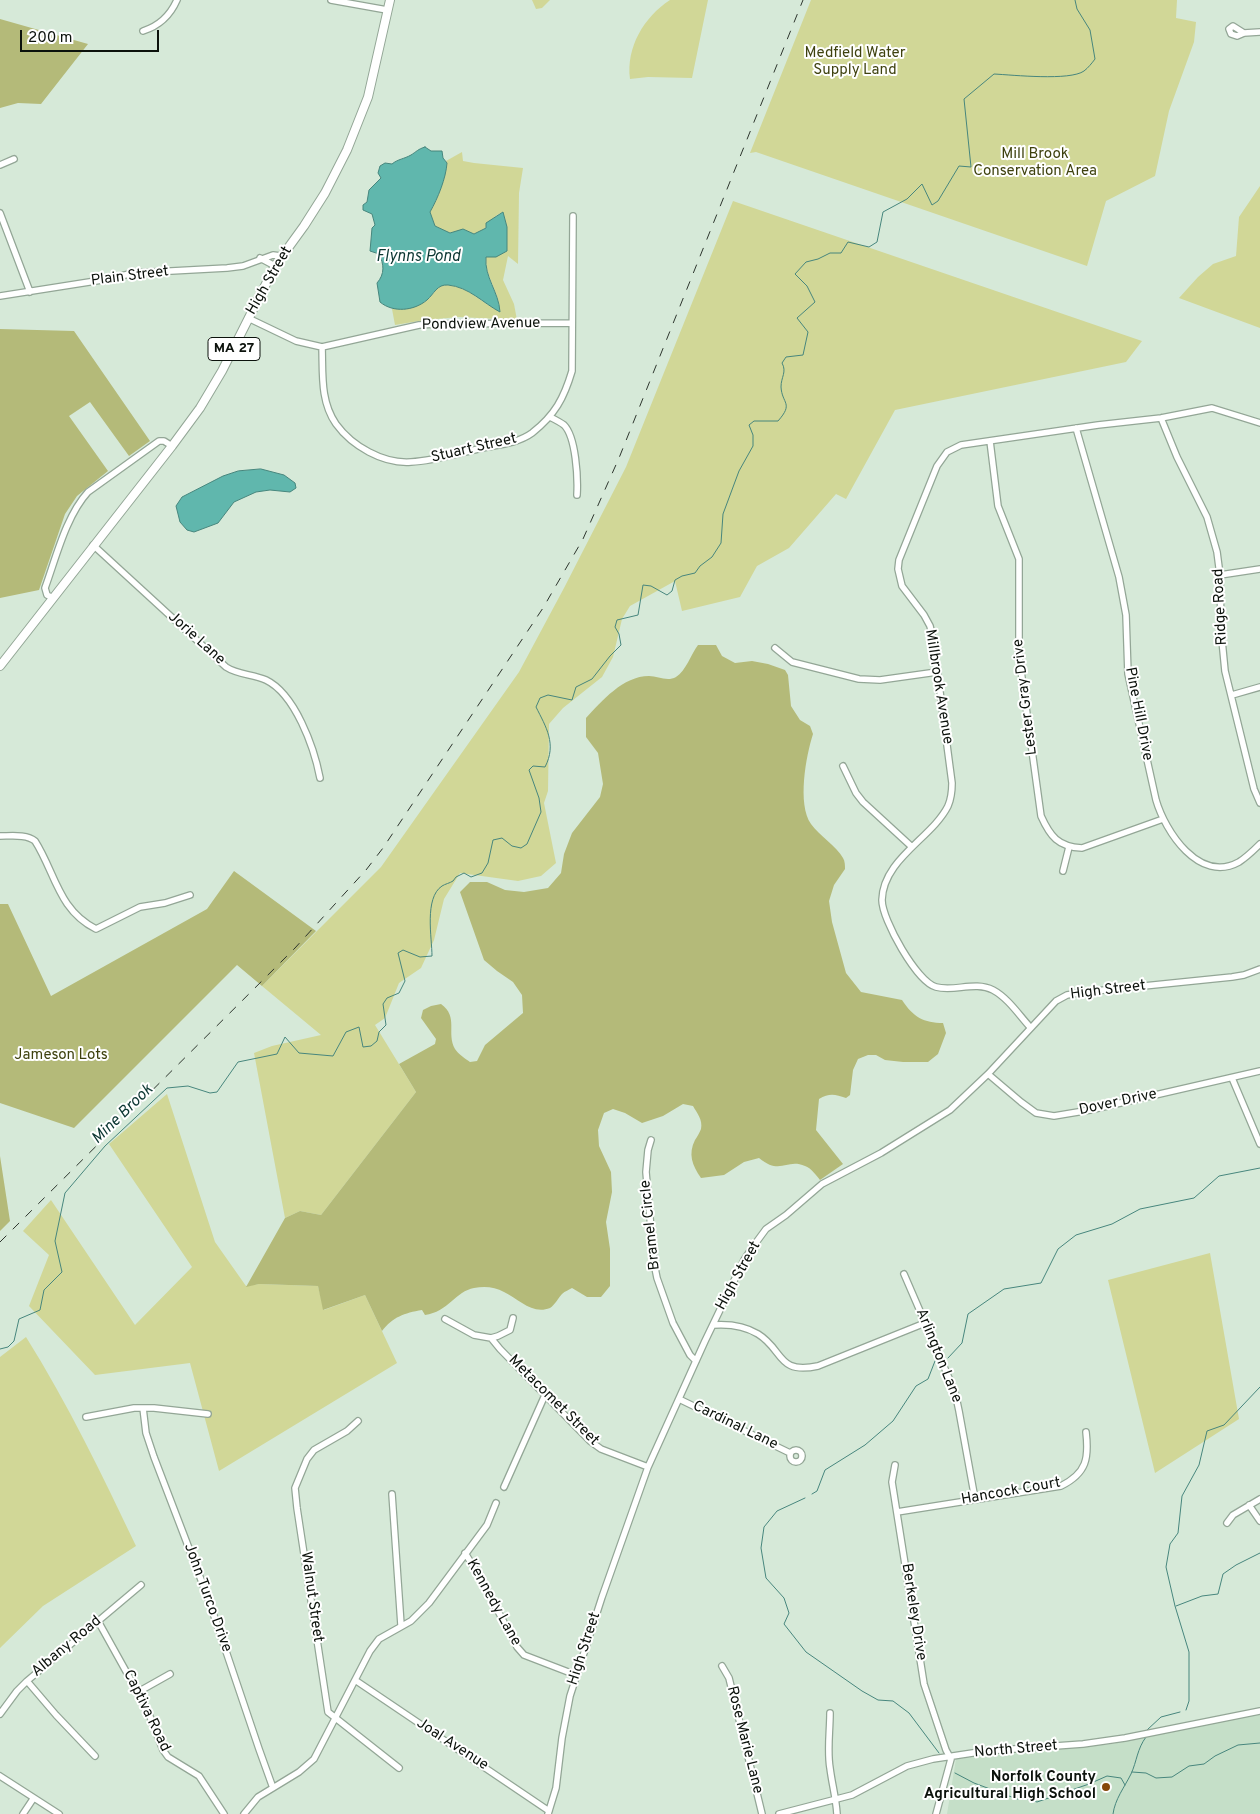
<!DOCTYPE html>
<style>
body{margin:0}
#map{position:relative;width:1260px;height:1814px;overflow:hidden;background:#d6e9d8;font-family:Overpass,sans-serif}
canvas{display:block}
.scale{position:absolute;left:20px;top:30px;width:139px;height:22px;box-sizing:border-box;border:2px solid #0c120c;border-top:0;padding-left:6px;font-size:15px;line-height:18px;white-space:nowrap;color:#0c120c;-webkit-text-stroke:4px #fff;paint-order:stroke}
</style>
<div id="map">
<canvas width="1260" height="1814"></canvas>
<div class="scale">200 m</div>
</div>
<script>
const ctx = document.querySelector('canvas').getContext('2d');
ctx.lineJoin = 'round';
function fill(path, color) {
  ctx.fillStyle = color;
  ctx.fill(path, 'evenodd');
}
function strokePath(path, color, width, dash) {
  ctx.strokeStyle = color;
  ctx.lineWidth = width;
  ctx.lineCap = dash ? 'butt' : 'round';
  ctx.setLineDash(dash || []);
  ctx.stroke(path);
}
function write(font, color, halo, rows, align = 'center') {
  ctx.font = font + ' Overpass,sans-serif';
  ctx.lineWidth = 4;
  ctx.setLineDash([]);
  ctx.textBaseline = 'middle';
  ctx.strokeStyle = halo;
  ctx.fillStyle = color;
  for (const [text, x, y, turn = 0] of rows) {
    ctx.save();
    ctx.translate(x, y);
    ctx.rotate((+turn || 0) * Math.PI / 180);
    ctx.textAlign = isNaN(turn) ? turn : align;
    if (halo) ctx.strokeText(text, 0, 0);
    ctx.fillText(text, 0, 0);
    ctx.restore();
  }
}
fill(new Path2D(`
 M 1260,1714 L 1260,1814 L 947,1814 L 956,1759 L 1112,1744 Z`), '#c5dfc8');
fill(new Path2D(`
 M 532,0 L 550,0 L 542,8 L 536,9 Z
 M 670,0 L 708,0 L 692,78 L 648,77 L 630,79 C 626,47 644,17 670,0 Z
 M 811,0 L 1177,0 L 1176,18 L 1196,22 L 1194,42 L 1169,111 L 1155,176 L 1106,201 L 1087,266 L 756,152 L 750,153 Z
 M 462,152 L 463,161 L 474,163 L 523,168 L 519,193 L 518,264 L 508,256 L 503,280 L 514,304 L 517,320 L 459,317 L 425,320 L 395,325 L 392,309 C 399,309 420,304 426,301 C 434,296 436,284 447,285 C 468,286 482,304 500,311 C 499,291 485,277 486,257 L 507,251 L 507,227 L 503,212 C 488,218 490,229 474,234 L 463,229 C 453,236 445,232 435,226 L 430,212 C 438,198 446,179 447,163 L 446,161 Z
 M 1260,186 L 1260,328 L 1179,298 L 1198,277 L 1213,264 L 1236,256 L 1239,217 Z
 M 733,201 L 1142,341 L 1126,362 L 895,410 L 846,499 L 836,494 L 789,548 L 757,566 L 740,597 L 682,611 L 675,581 L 630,606 L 622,619 L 613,657 L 602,677 L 563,708 L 549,724 L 548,791 L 544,803 L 556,863 L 541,876 L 518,881 L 460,873 L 444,899 L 434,940 L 421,968 L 399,983 L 385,1018 L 375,1025 L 416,1092 L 321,1215 L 300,1211 L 285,1218 L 254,1053 L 272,1046 L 321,1035 L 262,986 L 381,867 L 519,672 L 564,588 L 626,467 Z
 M 167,1094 L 215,1242 L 246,1286 L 259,1284 L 318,1286 L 324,1310 L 365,1295 L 397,1363 L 219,1471 L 190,1363 L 95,1375 L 29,1306 L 49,1255 L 23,1231 L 51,1200 L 135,1325 L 192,1267 L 109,1144 Z
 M 1210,1253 L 1239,1419 L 1155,1473 L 1108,1280 Z
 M 26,1337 C 68,1404 102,1475 136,1546 L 43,1606 L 0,1648 L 0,1357 Z`), '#d1d797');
fill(new Path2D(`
 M 0,19 L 88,44 L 41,104 L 18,103 L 0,108 Z
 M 0,329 L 74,331 L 150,441 L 129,456 L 90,402 L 69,416 L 108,471 L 77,496 L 65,514 L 39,590 L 0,598 Z
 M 698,645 L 716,645 L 722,656 L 735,663 L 752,661 L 768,664 L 785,670 L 788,675 L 791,706 L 800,720 L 810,726 L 813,734 C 806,756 797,804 811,824 C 819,835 837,847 843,858 C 845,861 845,866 845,869 L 834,885 L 829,901 L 832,922 L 846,973 L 861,992 L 902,1000 C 913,1017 924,1023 943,1023 L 946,1033 L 938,1054 L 928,1062 L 903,1062 L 885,1060 L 876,1055 L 868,1055 L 858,1059 L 853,1070 L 850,1095 L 846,1098 C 835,1094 829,1093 819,1099 L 816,1130 L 843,1164 L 820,1180 C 816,1175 811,1168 805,1166 C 786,1158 781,1176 759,1158 L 744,1162 L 724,1175 L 701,1178 C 692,1165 688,1154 695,1140 C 697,1137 700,1132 701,1129 C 703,1120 697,1113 693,1106 L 683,1104 L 663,1116 L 642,1123 L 625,1113 L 613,1109 L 604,1113 L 598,1130 L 599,1146 L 611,1172 L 612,1192 L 606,1222 L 610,1249 L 610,1286 L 601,1297 L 587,1297 L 572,1288 C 569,1290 565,1291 562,1294 C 558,1298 555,1305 550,1308 C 532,1315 519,1299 504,1292 C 495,1287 485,1286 474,1288 C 456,1291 448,1312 425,1315 L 422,1310 C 404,1313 393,1317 382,1331 L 365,1295 L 323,1310 L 318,1286 L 259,1284 L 246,1287 L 285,1218 L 300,1211 L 321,1215 L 416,1092 L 399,1064 L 435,1044 L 436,1039 L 421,1018 L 423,1010 L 431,1006 L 441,1004 C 459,1017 446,1033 455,1049 C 458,1054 466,1059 470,1062 L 477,1061 L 485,1045 L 523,1013 L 522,995 L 513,982 L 497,971 L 484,960 L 460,892 L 470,882 L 487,882 L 505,890 L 524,892 L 548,888 L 561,873 L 564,854 L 572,833 L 600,797 L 603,784 L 598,753 L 586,737 L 586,718 C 602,701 623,676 649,676 C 658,676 667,682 676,677 C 686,671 691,654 698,645 Z
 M 234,871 L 316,931 L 262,986 L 237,965 L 74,1128 L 0,1103 L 0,904 L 8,904 L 51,996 L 207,909 Z
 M 0,1156 L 10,1221 L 0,1231 Z`), '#b4ba79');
const water = new Path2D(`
 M 425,147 L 431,151 L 442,151 L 443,158 L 447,163 C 446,178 438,198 430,212 L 435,226 L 450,233 L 463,229 L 474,234 L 486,228 L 486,223 L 503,212 L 507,227 L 507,251 L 496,257 L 486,257 C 484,277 499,292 500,312 C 483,303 469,287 448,285 C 437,284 434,294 427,300 C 414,311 393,313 380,302 L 377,283 C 385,274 384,264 379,254 L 370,251 L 372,228 L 375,225 L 372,214 L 363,210 L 363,205 L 367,202 L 369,190 L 381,178 L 378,173 L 380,166 L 385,163 L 392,164 C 398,159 404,159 411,155 C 416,152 418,149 425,147 Z
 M 261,469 L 284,475 L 295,483 L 296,488 L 290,492 L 270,490 L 256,492 L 234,502 L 218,523 L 194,532 L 187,530 L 180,522 L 176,506 L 182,497 L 223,476 L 238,471 Z`);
fill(water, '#60b7ad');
strokePath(water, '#47867d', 1);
strokePath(new Path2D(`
 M 0,1349 L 8,1347 L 14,1341 L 19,1319 L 40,1310 L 44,1290 L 62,1272 L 55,1241 L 65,1193 L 105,1146 L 167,1088 L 188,1086 L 210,1093 L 217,1092 L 238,1062 L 277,1054 L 285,1037 L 299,1053 L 333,1056 L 346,1032 L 359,1027 L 363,1047 L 371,1046 L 377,1041 L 379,1032 L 386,1025 L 383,1004 L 387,998 L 399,993 L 405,981 L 398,953 L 403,950 L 420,957 L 432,956 C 432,938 424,898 442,886 C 445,884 450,883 453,881 L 456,877 L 464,873 L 471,877 L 482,873 L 488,863 L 493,840 L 502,838 L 512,846 L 521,848 L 527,844 L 541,812 L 539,798 L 529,770 L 533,766 L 545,767 C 557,744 546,727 536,707 L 540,698 L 548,695 L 572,700 L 576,687 L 592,679 L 610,656 L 621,645 L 619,634 L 615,627 L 617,620 L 638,615 L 643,585 L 651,586 L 667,595 L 672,591 L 675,580 L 682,576 L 695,573 L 700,566 L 712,557 L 721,543 L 723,514 L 739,471 L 753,446 L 753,435 L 749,425 L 754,421 L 778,421 C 794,403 782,404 781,387 C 781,377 787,372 782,363 L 786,357 L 803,355 L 808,332 L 797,318 L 815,302 L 807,286 L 795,274 L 806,262 L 818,259 L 830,253 L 841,253 L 848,242 L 869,247 L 877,242 L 883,212 L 907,199 L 922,184 L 932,205 L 938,201 L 959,166 L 971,167 L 964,99 L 994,74 C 1013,75 1070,81 1084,71 C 1088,68 1092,63 1095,59 L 1090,30 L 1077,9 L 1075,0
 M 948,1358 L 962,1343 L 968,1314 L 1004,1289 L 1041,1283 L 1058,1249 L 1076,1235 L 1112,1224 L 1140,1209 L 1194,1198 L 1219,1176 L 1260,1168
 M 812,1494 L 817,1491 L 825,1470 L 865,1445 L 893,1421 L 916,1386 L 928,1379 L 935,1361
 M 805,1498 L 777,1511 L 764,1527 L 761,1548 L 766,1578 L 784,1598 L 789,1613 L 784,1624 L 806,1652 L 862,1691 L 878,1700 L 893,1701 L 909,1713 L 939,1753
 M 1176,1606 L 1202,1596 L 1218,1594 L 1223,1574 L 1236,1565 L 1260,1553
 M 1186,1710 L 1189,1701 L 1189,1652 L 1175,1606 L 1166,1567 L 1170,1544 L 1178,1533 L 1182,1496 L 1199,1465 L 1207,1431 L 1224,1425 L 1260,1387
 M 1147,1730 L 1161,1717 L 1180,1712
 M 1132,1772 L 1146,1773 L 1156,1778 L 1172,1777 L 1189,1766 L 1204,1764 L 1215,1756 L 1238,1745 L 1260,1743
 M 955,1773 L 974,1783 L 1017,1799 L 1025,1798 L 1037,1802 L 1089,1784 L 1107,1776 L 1121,1778 L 1125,1785
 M 1113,1814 C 1115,1799 1124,1788 1131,1774 C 1137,1761 1137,1749 1146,1737`), '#47867d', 1);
const minor = new Path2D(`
 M 331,0 L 387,10
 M 143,31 C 159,26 170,16 177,0
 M 1244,33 L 1233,26 L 1229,29 L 1231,34 L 1237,36 L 1244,33 L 1260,32
 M 0,165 L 14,159
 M 0,213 L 30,292
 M 260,258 L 275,266
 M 0,296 L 102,280 L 134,273 L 227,268 L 243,266 L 273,255 L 281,256
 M 248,318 L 296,341 L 322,347 L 419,325 L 437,324 L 572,323
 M 322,347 C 323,373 320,401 336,424 C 352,446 383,464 411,462 C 433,461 456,454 478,449 C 495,445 517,444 532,433 C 555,415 564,398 572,371 L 573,216
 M 550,417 C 554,419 560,422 564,425 C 576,437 578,478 577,495
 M 1161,418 L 1177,457 L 1207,517 L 1217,552 L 1220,575 L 1221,630 L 1225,671 L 1254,789 L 1260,803
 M 1076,428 L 1119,577 L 1126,615 L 1128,674 L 1156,800 C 1165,831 1199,884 1239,862 C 1247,857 1253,851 1260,844
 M 990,441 L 998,506 L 1019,559 L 1019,656 L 1041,816 C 1050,836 1058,847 1082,848 L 1163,819
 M 93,545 L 226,667 C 238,675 253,674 266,680 C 295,694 314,747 320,778
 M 1220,575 L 1260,569
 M 53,598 L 47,595 L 45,588 C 56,558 66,516 88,492 L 159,441 L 164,441 L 172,446
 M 775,648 L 792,662 L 859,679 L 880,680 L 937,672
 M 1232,695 L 1260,687
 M 843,766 L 856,793 L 863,802 L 912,847
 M 0,836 C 11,836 27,834 35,841 C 55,872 58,910 96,929 L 140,907 L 165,903 L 190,895
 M 1063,871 L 1069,847
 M 1030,1027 C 1019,1015 1008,998 993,990 C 975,981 954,992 936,987 C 917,982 882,920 882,900 C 883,859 932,838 948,806 C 951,799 952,791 952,783 L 933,639 L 930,626 L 924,615 L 902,586 L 898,569 L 899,560 L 937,466 L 947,452 L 961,445 L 1098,425 L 1161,418 L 1212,408 L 1260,423
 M 988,1074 L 1021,1102 L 1036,1113 L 1054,1116 L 1090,1110 L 1260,1071
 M 1232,1078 L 1260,1144
 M 651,1140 L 648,1150 L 646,1172 L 654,1263 L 657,1278 L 673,1323 L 690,1355 L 696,1361
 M 904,1274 L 955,1392 L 959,1411 L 975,1499
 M 445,1319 L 474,1335 L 491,1338 L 500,1349 L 590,1441 L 601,1449 L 648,1467
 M 713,1325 C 727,1324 745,1326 758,1334 C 784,1350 777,1375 818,1366 L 925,1323
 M 491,1338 L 498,1336 L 510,1330 L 513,1318
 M 679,1399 L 790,1453
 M 143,1408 L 146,1433 L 154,1457 L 208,1598 L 259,1749 L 273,1788
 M 86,1417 L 134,1408 L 154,1408 L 208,1414
 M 358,1421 L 347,1431 L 314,1450 L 307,1459 L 295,1488 L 297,1508 L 328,1712 L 399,1768
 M790 1456a6 6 0 1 1 12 0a6 6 0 1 1-12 0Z
 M 895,1465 L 892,1482 L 924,1684 L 946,1750 L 951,1759 L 936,1814
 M 504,1487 L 545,1395
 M 392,1494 L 401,1625
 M 1249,1505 L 1260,1521
 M 897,1512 L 1061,1486 C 1087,1473 1089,1458 1086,1432
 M 1227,1523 L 1233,1515 L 1260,1499
 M 465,1553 L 480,1577 L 517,1647 L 524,1655 L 576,1675
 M 98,1621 L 147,1709 L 163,1750 L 168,1757 L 199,1776 L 224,1814
 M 722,1666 L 729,1678 L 762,1814
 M 355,1680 L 549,1811
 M 27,1681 L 56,1715 L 95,1756
 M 138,1692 L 170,1674
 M 830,1713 C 830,1732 827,1750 830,1768 C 832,1784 836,1798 837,1814
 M 0,1714 L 17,1691 L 27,1681 L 141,1585
 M 0,1776 L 59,1814
 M 23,1814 L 33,1799
 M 244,1814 L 258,1797 L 299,1772 L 314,1759 L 370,1651 L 379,1639 L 411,1621 L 429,1603 L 487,1525 L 496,1503
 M 548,1814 L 556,1788 L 562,1738 L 570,1696 L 602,1597 L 648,1467 L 705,1341 L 744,1260 L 752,1248 L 766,1229 L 786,1215 L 822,1184 L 881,1153 L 950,1110 L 988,1074 L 1056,1001 L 1067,995 L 1085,992 L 1232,977 L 1244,975 L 1260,969
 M 779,1814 L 852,1795 L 907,1766 L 933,1759 L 986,1751 L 1083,1744 L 1125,1738 L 1260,1711`);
const major = new Path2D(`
 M 0,666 L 172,446 L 200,408 L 222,371 L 275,266 L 304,226 L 325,193 L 347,150 L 368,97 L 390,0`);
strokePath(minor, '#93a696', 8);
strokePath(major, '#93a696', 10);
strokePath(minor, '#fff', 5.5);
strokePath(major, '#fff', 8);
strokePath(new Path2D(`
 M 0,1242 L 295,948 L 366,870 L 383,848 L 543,608 L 583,539 L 619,458 L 803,0`), '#2d352d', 1, [9, 9]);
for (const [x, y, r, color] of [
 [1106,1787,5,"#86480a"]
]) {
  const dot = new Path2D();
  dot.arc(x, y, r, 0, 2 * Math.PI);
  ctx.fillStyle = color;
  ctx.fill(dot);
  strokePath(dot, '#fff', 2);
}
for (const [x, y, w] of [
 [234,349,52]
]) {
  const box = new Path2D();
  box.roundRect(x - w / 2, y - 11.5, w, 23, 4);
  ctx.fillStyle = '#fff';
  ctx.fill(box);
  strokePath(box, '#0c120c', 1);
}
write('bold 14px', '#0c120c', null, [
 ["MA 27",234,349]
]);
write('15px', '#3e410e', '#fff', [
 ["Medfield Water",855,54],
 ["Supply Land",855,71],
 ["Mill Brook",1035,155],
 ["Conservation Area",1035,172],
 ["Jameson Lots",61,1056]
]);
write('15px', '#0c120c', '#fff', [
 ["Plain Street",130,277,-7],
 ["High Street",270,281,-60],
 ["Pondview Avenue",481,325,-1],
 ["Stuart Street",474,449,-13],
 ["Ridge Road",1221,607,-93],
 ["Jorie Lane",196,639,42],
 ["Millbrook Avenue",938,687,81],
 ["Lester Gray Drive",1026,697,-97],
 ["Pine Hill Drive",1138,714,79],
 ["High Street",1108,991,-7],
 ["Dover Drive",1118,1103,-12],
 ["Bramel Circle",651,1225,-96],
 ["High Street",739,1276,-61],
 ["Arlington Lane",938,1356,68],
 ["Metacomet Street",553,1401,45],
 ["Cardinal Lane",735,1426,26],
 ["Hancock Court",1011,1492,-10],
 ["Walnut Street",311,1597,82],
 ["John Turco Drive",207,1598,70],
 ["Kennedy Lane",493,1603,61],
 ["Berkeley Drive",913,1612,81],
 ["Albany Road",67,1647,-40],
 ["High Street",585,1649,-72],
 ["Captiva Road",146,1711,64],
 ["Rose Marie Lane",744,1740,76],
 ["Joal Avenue",452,1745,33],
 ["North Street",1016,1750,-5]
]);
write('bold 15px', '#0c120c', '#fff', [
 ["Norfolk County",1096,1778],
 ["Agricultural High School",1096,1795]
], 'right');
write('italic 16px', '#0b3632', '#fff', [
 ["Flynns Pond",418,258],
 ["Mine Brook",123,1115,-44]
]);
</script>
